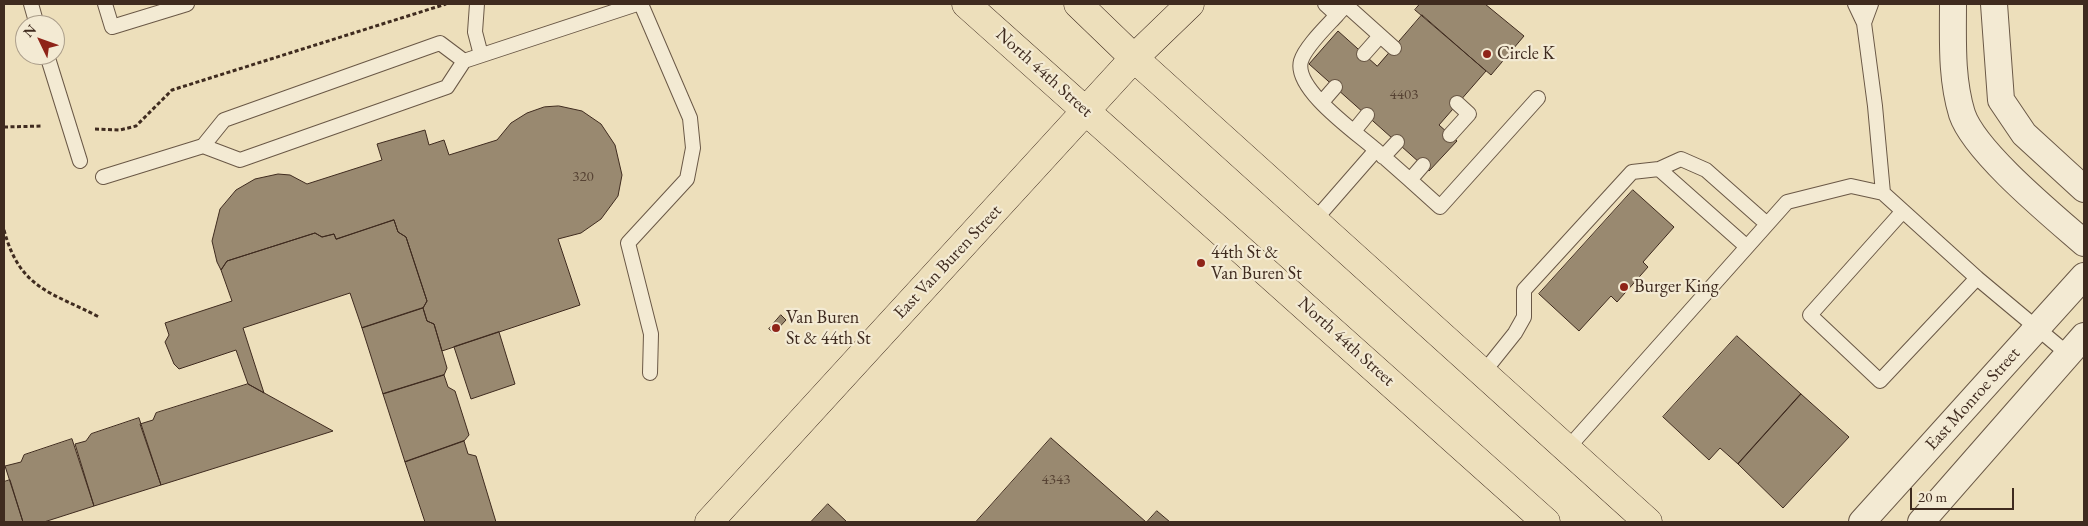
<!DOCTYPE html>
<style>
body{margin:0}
#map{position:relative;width:2088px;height:526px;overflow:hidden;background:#eddfbb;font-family:"EB Garamond",serif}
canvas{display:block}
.frame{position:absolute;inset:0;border:5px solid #3f2b1f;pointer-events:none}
.north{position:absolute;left:15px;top:15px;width:50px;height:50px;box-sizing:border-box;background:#f3ead3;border:1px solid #ab9e8b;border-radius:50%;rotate:312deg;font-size:14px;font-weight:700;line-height:20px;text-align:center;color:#3f2b1f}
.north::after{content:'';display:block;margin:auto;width:18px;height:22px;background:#8f2418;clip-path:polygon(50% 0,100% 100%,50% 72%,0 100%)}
.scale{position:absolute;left:1910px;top:488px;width:104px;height:22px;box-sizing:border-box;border:2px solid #3f2b1f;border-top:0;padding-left:6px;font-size:15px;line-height:18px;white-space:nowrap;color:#3f2b1f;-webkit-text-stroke:4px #f3ead3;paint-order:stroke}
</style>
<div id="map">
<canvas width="2088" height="526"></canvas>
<div class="frame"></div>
<div class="north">N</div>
<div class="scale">20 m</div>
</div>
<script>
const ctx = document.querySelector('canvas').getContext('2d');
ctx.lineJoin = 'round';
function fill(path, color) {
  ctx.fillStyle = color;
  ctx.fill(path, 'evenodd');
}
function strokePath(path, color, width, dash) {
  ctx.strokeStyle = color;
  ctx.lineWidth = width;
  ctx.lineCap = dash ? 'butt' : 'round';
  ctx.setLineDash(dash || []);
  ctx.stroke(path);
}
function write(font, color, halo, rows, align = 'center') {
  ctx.font = font + ' "EB Garamond",serif';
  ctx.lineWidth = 4.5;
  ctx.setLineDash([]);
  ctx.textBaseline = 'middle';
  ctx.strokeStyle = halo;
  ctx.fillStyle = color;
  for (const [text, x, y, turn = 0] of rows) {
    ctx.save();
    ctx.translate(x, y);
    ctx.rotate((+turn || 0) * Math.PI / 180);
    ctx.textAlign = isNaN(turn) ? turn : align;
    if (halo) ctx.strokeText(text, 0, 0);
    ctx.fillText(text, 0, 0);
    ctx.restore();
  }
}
const building = new Path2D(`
 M 1420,4 L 1485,4 L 1524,36 L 1491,75 L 1415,10 Z
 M 1422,15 L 1486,71 L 1439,125 L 1457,141 L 1429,171 L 1309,64 L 1338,31 L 1377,66 Z
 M 559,106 L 582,111 L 601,124 L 615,145 L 622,175 L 618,196 L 601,219 L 581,233 L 558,239 L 580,305 L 442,351 L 434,324 L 427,321 L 423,308 L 427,301 L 406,237 L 398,232 L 394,220 L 336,239 L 334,234 L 322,237 L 315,233 L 227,261 L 221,270 L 217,262 L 212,241 L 220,209 L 236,190 L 255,179 L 278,174 L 290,175 L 307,184 L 382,160 L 377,144 L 425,130 L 429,145 L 444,140 L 449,155 L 497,140 L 511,123 L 527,113 L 544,107 Z
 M 1633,190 L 1674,227 L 1643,262 L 1648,267 L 1617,302 L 1611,296 L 1579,331 L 1539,294 Z
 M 394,220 L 398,232 L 406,237 L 427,301 L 423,308 L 362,328 L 350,293 L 243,328 L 264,393 L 248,384 L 236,350 L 179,369 L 174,364 L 165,342 L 169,335 L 165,323 L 232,301 L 221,270 L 227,261 L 315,233 L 322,237 L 334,234 L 336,239 Z
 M 423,308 L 427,321 L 434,324 L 447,368 L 444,375 L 383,394 L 362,328 Z
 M 781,315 L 786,320 L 774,333 L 769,329 Z
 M 499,332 L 515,384 L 471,399 L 454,347 Z
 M 1737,336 L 1801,394 L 1738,464 L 1720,448 L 1709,460 L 1663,417 Z
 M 444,375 L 448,387 L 455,391 L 469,435 L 464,441 L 405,462 L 383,394 Z
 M 248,384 L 333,431 L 161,485 L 140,424 L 153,420 L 156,413 Z
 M 1801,394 L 1849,437 L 1783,508 L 1738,464 Z
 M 139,418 L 161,485 L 94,506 L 75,444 L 86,441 L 91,434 Z
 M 1051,438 L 1146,522 L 976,522 Z
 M 72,439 L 94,506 L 44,522 L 23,522 L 5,466 L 21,462 L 24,455 Z
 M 464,441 L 468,454 L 476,456 L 496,522 L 425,522 L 405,462 Z
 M 10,480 L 23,522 L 4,522 L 4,482 Z
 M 828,504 L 847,522 L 811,522 Z
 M 1157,511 L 1170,522 L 1147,522 Z`);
fill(building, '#998970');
strokePath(building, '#3f2b1f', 1);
const service = new Path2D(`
 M 31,4 L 37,25
 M 105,4 L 112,27 L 187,4
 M 477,4 L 475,32 L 481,55
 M 641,4 L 690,118 L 693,148 L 687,179 L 628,243 L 651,334 L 650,373
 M 1855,4 L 1864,23
 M 1871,4 L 1864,23 L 1875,106 L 1883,193
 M 1337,15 L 1346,5 L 1394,48
 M 1364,54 L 1380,36
 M 47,55 L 80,161
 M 1322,102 L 1335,87
 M 1354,131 L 1367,115
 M 1450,135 L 1469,114 L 1457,103
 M 203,146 L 240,160 L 447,87 L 464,61 L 637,4
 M 1376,150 L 1410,180 L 1423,165
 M 1383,157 L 1397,142
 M 1659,169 L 1747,247
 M 103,177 L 203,146 L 224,120 L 440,43 L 464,61
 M 1410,180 L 1440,207 L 1538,98
 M 1903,211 L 1810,315 L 1880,381 L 1977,278
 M 1314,221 L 1376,150 C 1357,133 1293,89 1301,61 C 1305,47 1327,26 1337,15 L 1325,4
 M 1483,373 L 1515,333 L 1524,317 L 1524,290 L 1632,172 L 1659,169 L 1681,159 L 1706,170 L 1767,224
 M 1567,449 L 1787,202 L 1851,186 L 1883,193 L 1977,278 L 2068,354`);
const minor = new Path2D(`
 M 1953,4 C 1953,40 1951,78 1962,114 C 1975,152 2052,215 2084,243
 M 1994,4 L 2001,100 L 2024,134 L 2084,189
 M 1862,522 L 2084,276
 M 1921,522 L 2084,336`);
const primary = new Path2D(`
 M 966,4 L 1546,522
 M 1078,4 L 1134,58 L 1648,522
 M 709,522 L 1134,58 L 1190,4`);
strokePath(service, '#6a5846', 16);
strokePath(minor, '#6a5846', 28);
strokePath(primary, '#3f2b1f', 29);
strokePath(new Path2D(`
 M 4,127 L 43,126
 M 95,129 L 120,130 L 136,126 L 172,90 L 446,4
 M 4,230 C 20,290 52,292 99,317`), '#3f2b1f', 3, [4, 2.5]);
strokePath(service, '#f3ead3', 14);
strokePath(minor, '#f3ead3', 26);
strokePath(primary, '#eddfbb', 28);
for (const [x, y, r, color] of [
 [1487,54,5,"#8f2418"],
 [1201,263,5,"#8f2418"],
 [1624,287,5,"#8f2418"],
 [776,328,5,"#8f2418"]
]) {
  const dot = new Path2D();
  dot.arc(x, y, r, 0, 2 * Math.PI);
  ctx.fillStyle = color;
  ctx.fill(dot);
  strokePath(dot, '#f3ead3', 2);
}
write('15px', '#564233', null, [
 ["4403",1404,95],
 ["320",583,177],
 ["4343",1056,480]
]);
write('18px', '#3f2b1f', '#f3ead3', [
 ["Circle K",1497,54],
 ["44th St &",1211,253],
 ["Van Buren St",1211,274],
 ["Burger King",1634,287],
 ["Van Buren",786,318],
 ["St & 44th St",786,339]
], 'left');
write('18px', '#3f2b1f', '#f3ead3', [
 ["North 44th Street",1044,73,42],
 ["East Van Buren Street",948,262,-47],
 ["North 44th Street",1346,342,42],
 ["East Monroe Street",1973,399,-48]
]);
</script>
